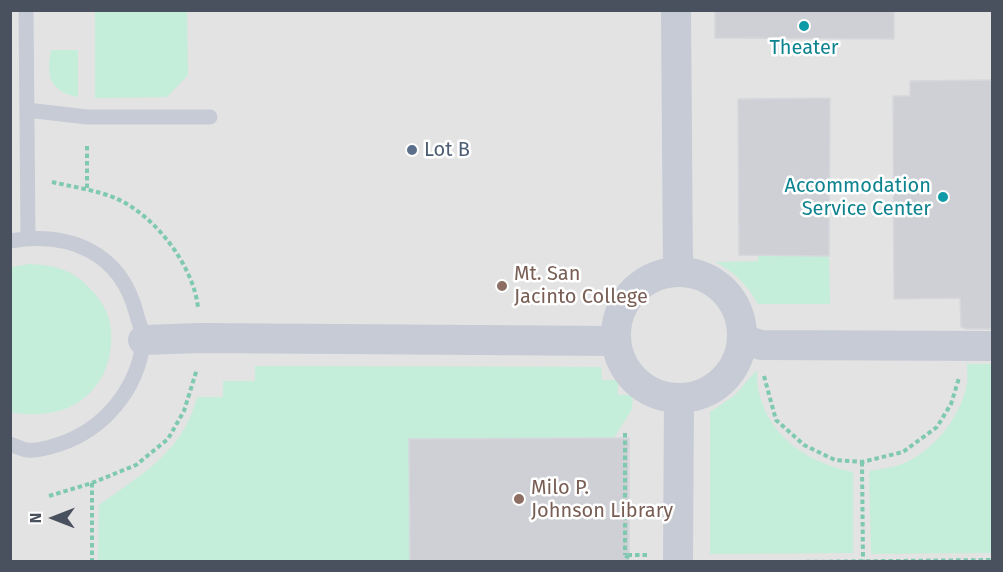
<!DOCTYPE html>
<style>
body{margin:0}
#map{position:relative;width:1003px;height:572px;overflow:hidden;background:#f3f2f1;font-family:"Fira Sans",sans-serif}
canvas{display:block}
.frame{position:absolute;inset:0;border:12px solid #4a515e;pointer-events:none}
.north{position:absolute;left:24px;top:488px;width:60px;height:60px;-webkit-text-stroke:4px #fff;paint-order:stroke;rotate:270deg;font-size:16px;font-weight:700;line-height:24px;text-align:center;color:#4a515e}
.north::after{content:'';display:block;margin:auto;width:21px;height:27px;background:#4a515e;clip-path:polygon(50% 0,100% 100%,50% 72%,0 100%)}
</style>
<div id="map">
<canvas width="1003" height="572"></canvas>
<div class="frame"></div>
<div class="north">N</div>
</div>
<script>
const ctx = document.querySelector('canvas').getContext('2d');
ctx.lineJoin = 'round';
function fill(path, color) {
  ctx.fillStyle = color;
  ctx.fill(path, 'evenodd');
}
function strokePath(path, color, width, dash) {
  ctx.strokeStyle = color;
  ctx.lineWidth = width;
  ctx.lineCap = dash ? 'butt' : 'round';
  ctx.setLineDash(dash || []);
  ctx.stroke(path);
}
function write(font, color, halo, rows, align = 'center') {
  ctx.font = font + ' "Fira Sans",sans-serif';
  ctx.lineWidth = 5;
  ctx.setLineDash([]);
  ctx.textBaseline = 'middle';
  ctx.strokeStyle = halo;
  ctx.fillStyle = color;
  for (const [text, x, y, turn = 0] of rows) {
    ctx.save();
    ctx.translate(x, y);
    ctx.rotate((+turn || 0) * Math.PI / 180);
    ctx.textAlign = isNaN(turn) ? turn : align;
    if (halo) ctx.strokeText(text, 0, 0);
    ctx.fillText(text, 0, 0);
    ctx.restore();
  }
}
fill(new Path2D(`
 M 11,11 L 992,11 L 992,561 L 11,561 Z`), '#e4e3e3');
fill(new Path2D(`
 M 95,11 L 187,11 L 188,75 L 167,97 L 95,98 Z
 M 51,50 L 78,50 L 78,97 C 50,92 46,76 51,50 Z
 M 758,256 L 829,256 L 830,304 L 758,304 C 747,285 735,272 715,262 L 758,261 Z
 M 30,264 C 43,265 55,266 66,271 C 78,276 87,285 95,294 C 108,309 113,326 111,345 C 106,399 61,422 11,412 L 11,267 Z
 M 967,364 L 992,364 L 992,553 L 871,554 L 869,471 C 880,469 892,468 902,464 C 934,451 961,417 967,383 C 968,377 967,370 967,364 Z
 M 255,366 L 601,367 L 602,380 L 618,380 L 618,395 L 633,395 L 632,409 L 614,438 L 409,439 L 410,561 L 98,562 L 99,505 C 142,474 183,452 197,397 L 223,397 L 223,381 L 255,381 Z
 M 757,370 C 757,377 757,386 759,393 C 770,439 810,463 853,472 L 853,553 L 710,554 L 710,412 L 734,396 Z`), '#c4edda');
const building = new Path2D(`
 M 715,10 L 894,10 L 894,39 L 715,38 Z
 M 993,80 L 993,329 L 967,329 L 961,327 L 960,298 L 894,299 L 893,96 L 910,96 L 910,81 Z
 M 830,98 L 829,256 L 739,255 L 738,99 Z
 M 629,438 L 629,561 L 410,561 L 409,439 Z`);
fill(building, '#cfd0d5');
strokePath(building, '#d6d7dc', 1.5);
strokePath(new Path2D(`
 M 87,146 L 87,190
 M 52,182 C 73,187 96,190 115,198 C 154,214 194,266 198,308
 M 764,376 L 776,420 L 804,445 L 835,460 L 862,462 L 903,452 L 937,427 L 951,404 L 959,378
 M 625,433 L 625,555
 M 862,462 L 863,561
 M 92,483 L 92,562
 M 49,496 L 92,483 L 136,465 L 168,439 L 184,411 L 197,369
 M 629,558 L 625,555 L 647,555
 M 791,562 L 992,560`), '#7ec9b0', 4, [4.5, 3]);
strokePath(new Path2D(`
 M 26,10 L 28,238
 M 27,110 L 87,117 L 210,117
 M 10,241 C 69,231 120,252 136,312 C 138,321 144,333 143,343 C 137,390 104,429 60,444 C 51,447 38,451 28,450 C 22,450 16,446 10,444`), '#c6cbd5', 15);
strokePath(new Path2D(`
 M 676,10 L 678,271
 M616 335a63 63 0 1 1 126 0a63 63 0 1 1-126 0Z
 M 742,339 L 761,345 L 992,346
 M 143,340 L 201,338 L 615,341
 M 678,562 L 679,398`), '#c6cbd5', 30);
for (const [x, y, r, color] of [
 [804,26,6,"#0f9aa8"],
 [412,150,6,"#5c6f8a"],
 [943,197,6,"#0f9aa8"],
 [502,286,6,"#8d6e63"],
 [519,499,6,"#8d6e63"]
]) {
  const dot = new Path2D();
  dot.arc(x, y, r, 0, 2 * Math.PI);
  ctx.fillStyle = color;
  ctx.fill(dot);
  strokePath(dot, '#fff', 2);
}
write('20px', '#0d838f', '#fff', [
 ["Theater",804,48],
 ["Accommodation",931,186,"right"],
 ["Service Center",931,209,"right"]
]);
write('20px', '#4e5e75', '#fff', [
 ["Lot B",424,150]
], 'left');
write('20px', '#785e54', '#fff', [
 ["Mt. San",514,274],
 ["Jacinto College",514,297],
 ["Milo P.",531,488],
 ["Johnson Library",531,511]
], 'left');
</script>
